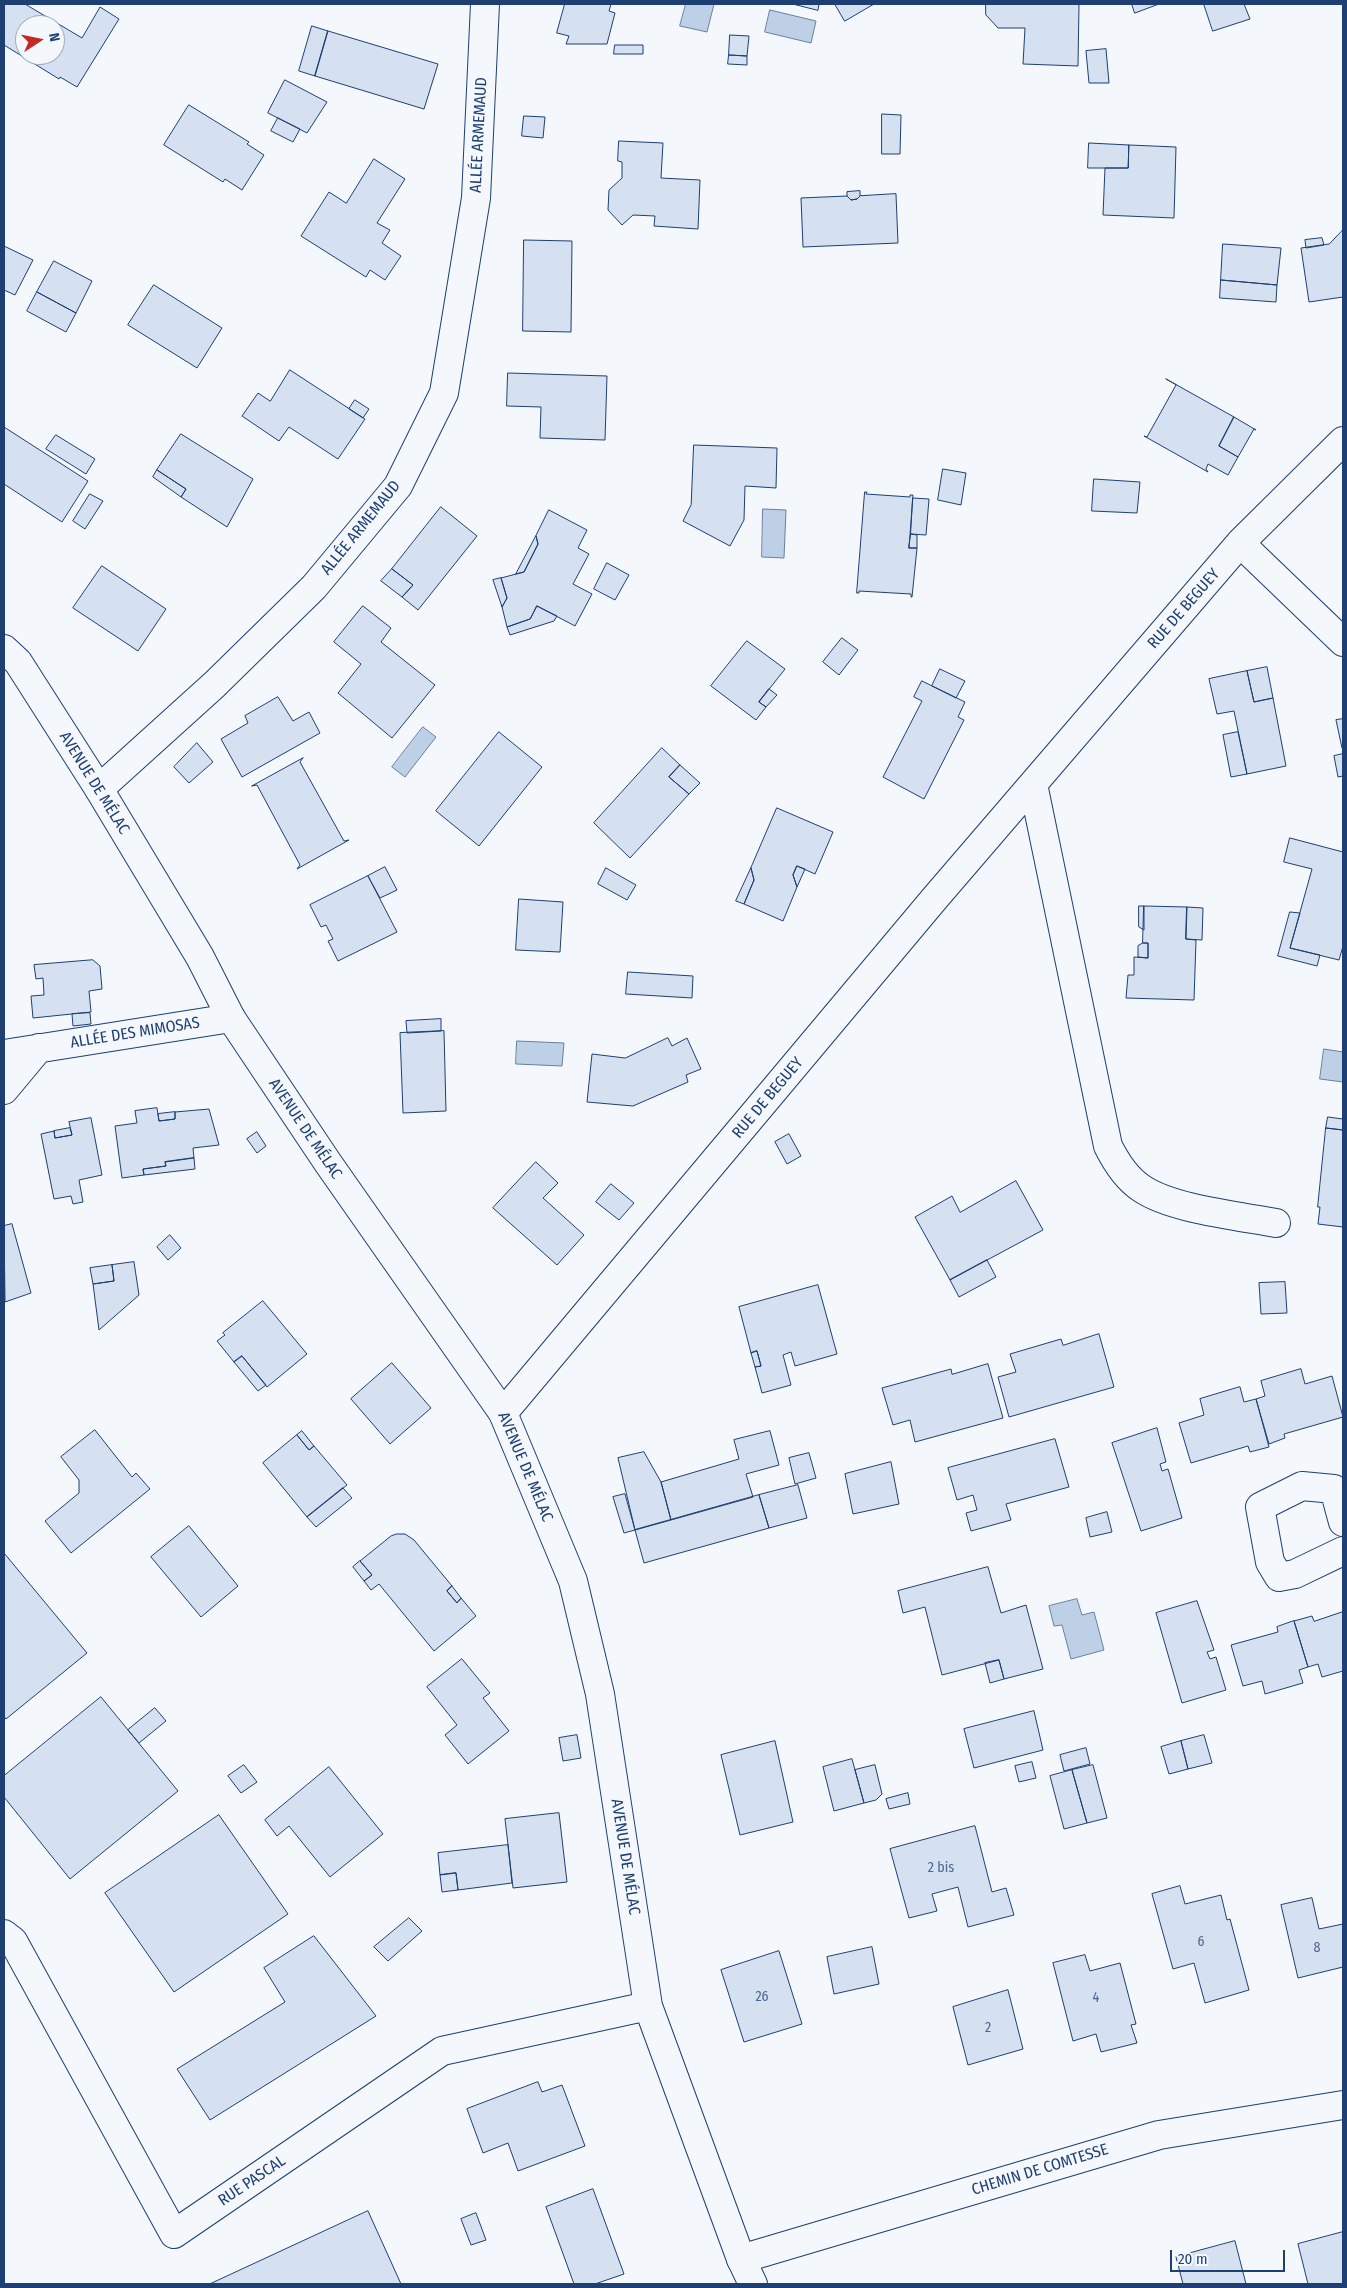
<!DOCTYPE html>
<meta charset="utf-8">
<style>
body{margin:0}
#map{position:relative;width:1347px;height:2288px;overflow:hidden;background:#f4f7fb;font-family:"Fira Sans Condensed",sans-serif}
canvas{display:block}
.frame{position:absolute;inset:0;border:5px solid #1d3f73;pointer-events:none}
.north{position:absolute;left:15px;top:15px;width:50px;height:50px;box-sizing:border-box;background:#f4f7fb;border:1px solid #9eadc5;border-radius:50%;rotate:79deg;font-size:14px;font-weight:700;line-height:20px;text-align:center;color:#1d3f73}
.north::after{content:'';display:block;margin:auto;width:18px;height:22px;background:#c62828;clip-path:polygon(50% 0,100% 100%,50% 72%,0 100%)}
.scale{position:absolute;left:1170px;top:2250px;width:115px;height:22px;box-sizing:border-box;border:2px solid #1d3f73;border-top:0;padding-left:6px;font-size:15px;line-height:18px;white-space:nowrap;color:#1d3f73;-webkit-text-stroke:4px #f4f7fb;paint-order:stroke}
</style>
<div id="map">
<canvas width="1347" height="2288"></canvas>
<div class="frame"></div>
<div class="north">N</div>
<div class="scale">20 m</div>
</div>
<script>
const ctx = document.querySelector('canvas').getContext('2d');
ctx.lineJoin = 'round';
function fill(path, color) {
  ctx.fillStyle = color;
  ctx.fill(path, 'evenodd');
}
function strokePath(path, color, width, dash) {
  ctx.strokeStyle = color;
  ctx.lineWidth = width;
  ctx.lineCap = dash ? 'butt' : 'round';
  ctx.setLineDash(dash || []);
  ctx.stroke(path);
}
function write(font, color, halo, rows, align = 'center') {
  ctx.font = font + ' "Fira Sans Condensed",sans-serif';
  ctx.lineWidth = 4;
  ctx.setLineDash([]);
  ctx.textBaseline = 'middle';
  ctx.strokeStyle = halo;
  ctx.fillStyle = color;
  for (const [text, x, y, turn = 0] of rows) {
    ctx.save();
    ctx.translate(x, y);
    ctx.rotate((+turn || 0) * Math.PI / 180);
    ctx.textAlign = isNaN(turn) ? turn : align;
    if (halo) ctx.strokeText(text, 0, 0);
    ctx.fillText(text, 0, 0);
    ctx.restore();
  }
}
const water = new Path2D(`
 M 686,4 L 714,4 L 707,32 L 680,26 Z
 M 770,10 L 816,21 L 811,43 L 765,32 Z
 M 763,509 L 786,510 L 784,558 L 762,557 Z
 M 423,727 L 436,737 L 405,777 L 392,767 Z
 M 517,1041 L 564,1043 L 562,1066 L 516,1064 Z
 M 1324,1049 L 1343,1052 L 1343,1082 L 1320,1079 Z
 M 1077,1599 L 1082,1615 L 1094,1612 L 1104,1650 L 1071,1659 L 1062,1625 L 1054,1626 L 1049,1606 Z`);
fill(water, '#bed0e5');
strokePath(water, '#687fa3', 1);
const building = new Path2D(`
 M 4,4 L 25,4 L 82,38 L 100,7 L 119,19 L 77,87 L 60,77 L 59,79 L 4,45 ZM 25,25 L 55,25 L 55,55 L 25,55 Z
 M 565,4 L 611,4 L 609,11 L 615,13 L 607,44 L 566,44 L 569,36 L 557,33 Z
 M 793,4 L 819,4 L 818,10 Z
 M 835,4 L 874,4 L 845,21 Z
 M 986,4 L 1079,4 L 1078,66 L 1023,64 L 1025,28 L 998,28 L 986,15 Z
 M 1132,4 L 1159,4 L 1135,13 Z
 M 1204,4 L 1244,4 L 1250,19 L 1213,31 Z
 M 312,26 L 328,31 L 315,76 L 299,71 Z
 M 328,31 L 438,64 L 424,109 L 315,76 Z
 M 730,35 L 749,36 L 747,56 L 729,55 Z
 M 615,45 L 643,45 L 643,54 L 614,54 Z
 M 1106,49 L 1109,83 L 1089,83 L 1086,51 Z
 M 729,55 L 747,56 L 747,65 L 728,64 Z
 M 285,80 L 327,102 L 307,133 L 268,113 Z
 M 189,105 L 249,142 L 247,144 L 264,155 L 242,190 L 225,179 L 223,182 L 164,145 Z
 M 882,114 L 901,115 L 900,154 L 882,154 Z
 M 524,116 L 545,117 L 543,138 L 522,136 Z
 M 278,118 L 300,129 L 293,142 L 271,131 Z
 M 619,141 L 663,143 L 661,178 L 700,180 L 698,229 L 654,226 L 655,216 L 633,215 L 622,225 L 608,210 L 609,190 L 622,178 L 622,162 L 618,161 Z
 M 1089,143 L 1129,145 L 1128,168 L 1088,168 Z
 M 1129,145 L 1176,147 L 1174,218 L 1103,215 L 1105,168 L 1128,168 Z
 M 374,159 L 405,179 L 377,223 L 390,230 L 382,243 L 401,256 L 385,280 L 370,270 L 366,277 L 301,236 L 329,192 L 346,203 Z
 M 860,191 L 860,196 L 857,199 L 851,200 L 847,196 L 847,192 Z
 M 896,194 L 898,243 L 803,247 L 801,198 L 847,196 L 851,200 L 857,199 L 860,196 Z
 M 1343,230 L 1343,297 L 1309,302 L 1301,248 L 1329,244 Z
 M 1322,238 L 1324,245 L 1306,248 L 1305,240 Z
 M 524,240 L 572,241 L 571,332 L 523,331 Z
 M 1223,244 L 1281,248 L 1277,285 L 1221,280 Z
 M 4,246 L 33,260 L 15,295 L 4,290 Z
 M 54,261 L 92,281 L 76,313 L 37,292 Z
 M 1221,280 L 1277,285 L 1276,302 L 1220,298 Z
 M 154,285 L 222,328 L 197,368 L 128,325 Z
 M 37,292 L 76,313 L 66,332 L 27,311 Z
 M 290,370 L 365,419 L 338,459 L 289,427 L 279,441 L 242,416 L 258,393 L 270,401 Z
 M 508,373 L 607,376 L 605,440 L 540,438 L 541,407 L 507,406 Z
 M 1166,379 L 1234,417 L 1219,446 L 1238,457 L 1228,475 L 1208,464 L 1206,469 L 1208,472 L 1144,436 L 1147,437 L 1176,385 Z
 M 355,400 L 369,409 L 363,418 L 349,409 Z
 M 1234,417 L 1256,430 L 1254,429 L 1238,457 L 1219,446 Z
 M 4,427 L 88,481 L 62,522 L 4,484 Z
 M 181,434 L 253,479 L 227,527 L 181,497 L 186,489 L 157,470 Z
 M 56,435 L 95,459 L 86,474 L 46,449 Z
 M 694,445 L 777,448 L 776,488 L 745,486 L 744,520 L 730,546 L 683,521 L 691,505 Z
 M 943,469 L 966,473 L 961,505 L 938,500 Z
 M 157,470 L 186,489 L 181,497 L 153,477 Z
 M 1094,479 L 1140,482 L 1137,513 L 1092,511 Z
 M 865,492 L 867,492 L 866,494 L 910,497 L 910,495 L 913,495 L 909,548 L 917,548 L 912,597 L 911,597 L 911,594 L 859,591 L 859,593 L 857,593 Z
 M 90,494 L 103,501 L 85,529 L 73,521 Z
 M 913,498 L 929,499 L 926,535 L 911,534 Z
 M 441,507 L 477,536 L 418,610 L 402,597 L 413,585 L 392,569 Z
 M 549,510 L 587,530 L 578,548 L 589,554 L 573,584 L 592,594 L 575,626 L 537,606 L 530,619 L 507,627 L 502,607 L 507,598 L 501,578 L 524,572 L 538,544 L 536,536 Z
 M 911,534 L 917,535 L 917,548 L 909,548 Z
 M 536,536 L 538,544 L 524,572 L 516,574 Z
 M 607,563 L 629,575 L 615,600 L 594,589 Z
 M 102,566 L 166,609 L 138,651 L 73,608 Z
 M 392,569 L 413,585 L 402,597 L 381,581 Z
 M 501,578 L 507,598 L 502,607 L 493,580 Z
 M 363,606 L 391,628 L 381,642 L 435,685 L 392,738 L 338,693 L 361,664 L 334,642 Z
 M 537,606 L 557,616 L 554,621 L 510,635 L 507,627 L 530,619 Z
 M 842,638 L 858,650 L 839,675 L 823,662 Z
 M 747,641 L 785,669 L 759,702 L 766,707 L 756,720 L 711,686 Z
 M 1267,667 L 1273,698 L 1254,702 L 1247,671 Z
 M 940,669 L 965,681 L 956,698 L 932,686 Z
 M 1247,671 L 1254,702 L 1273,698 L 1286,766 L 1247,774 L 1234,711 L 1217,714 L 1209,679 Z
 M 922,681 L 965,702 L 958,717 L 964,720 L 924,799 L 883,777 L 922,701 L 914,697 Z
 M 769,689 L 777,695 L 766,707 L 759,702 Z
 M 278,697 L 293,721 L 309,712 L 320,733 L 242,777 L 221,739 L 248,723 L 245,716 Z
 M 1343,719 L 1343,748 L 1342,748 L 1336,720 Z
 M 499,732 L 542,767 L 479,846 L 436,811 Z
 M 1238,732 L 1247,774 L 1231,777 L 1223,735 Z
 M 197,743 L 213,762 L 189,783 L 174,767 Z
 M 662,748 L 680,765 L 669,777 L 689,794 L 630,858 L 594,823 Z
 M 1343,754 L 1343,776 L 1338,777 L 1334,756 Z
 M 303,758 L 300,762 L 344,841 L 349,840 L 297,869 L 300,865 L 257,785 L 252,786 Z
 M 680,765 L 700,783 L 689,794 L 669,777 Z
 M 777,808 L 833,832 L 815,874 L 797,866 L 793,875 L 797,887 L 783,921 L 744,904 L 754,880 L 751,868 Z
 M 1290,838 L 1343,852 L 1343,946 L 1339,960 L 1290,948 L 1312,869 L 1284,862 Z
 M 797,866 L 805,869 L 797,887 L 793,875 Z
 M 385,867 L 397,890 L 380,898 L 368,876 Z
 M 606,868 L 636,885 L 627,900 L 598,884 Z
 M 751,868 L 754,880 L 744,904 L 736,901 Z
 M 368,876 L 397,932 L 338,961 L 328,941 L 333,939 L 326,925 L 321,927 L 310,905 Z
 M 519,899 L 563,902 L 560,952 L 516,950 Z
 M 1139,906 L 1144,906 L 1144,930 L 1139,927 Z
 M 1144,906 L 1187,907 L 1186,939 L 1196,940 L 1194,1000 L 1126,998 L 1128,975 L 1134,975 L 1134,957 L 1148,958 L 1148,943 L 1143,943 Z
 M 1187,907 L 1203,908 L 1202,940 L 1186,939 Z
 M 1290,912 L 1300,913 L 1290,948 L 1320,955 L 1317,966 L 1278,956 Z
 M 1143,943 L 1148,943 L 1148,958 L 1138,957 L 1138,946 Z
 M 93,960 L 100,966 L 102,989 L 89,991 L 91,1012 L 33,1018 L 31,996 L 44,995 L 43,978 L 36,979 L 34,965 Z
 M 628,972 L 693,976 L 692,998 L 626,994 Z
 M 90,1013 L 91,1024 L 73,1026 L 72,1014 Z
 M 441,1019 L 441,1031 L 407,1033 L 406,1021 Z
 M 444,1031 L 446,1111 L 403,1113 L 400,1033 Z
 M 668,1038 L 672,1046 L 687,1038 L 701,1069 L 686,1075 L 688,1082 L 633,1106 L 587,1102 L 592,1054 L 625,1058 Z
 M 157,1108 L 159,1121 L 175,1119 L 175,1112 L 209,1109 L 219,1145 L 193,1148 L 194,1158 L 165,1162 L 166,1166 L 143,1169 L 144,1175 L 122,1178 L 115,1126 L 137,1123 L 135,1111 Z
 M 175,1112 L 175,1119 L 159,1121 L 158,1114 Z
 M 1328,1117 L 1343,1119 L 1343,1130 L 1326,1128 Z
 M 91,1118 L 102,1175 L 79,1180 L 83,1202 L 73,1204 L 71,1196 L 54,1199 L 41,1134 L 54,1131 L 55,1138 L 72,1135 L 69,1122 Z
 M 70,1128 L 72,1135 L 55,1138 L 54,1131 Z
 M 1326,1128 L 1343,1130 L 1343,1227 L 1318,1224 L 1320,1207 L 1318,1207 Z
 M 257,1132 L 266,1146 L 257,1153 L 247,1139 Z
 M 789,1134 L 801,1156 L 787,1164 L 775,1142 Z
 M 194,1158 L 195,1169 L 144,1175 L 143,1169 L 166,1166 L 165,1162 Z
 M 536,1162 L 558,1183 L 543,1198 L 584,1235 L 557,1265 L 493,1208 Z
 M 1016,1181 L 1043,1230 L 950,1280 L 915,1217 L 952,1196 L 960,1212 Z
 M 611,1184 L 634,1203 L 619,1220 L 596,1202 Z
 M 12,1224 L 31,1293 L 5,1302 L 4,1226 Z
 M 170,1235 L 181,1248 L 168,1260 L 157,1247 Z
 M 987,1260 L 996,1277 L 959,1297 L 950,1280 Z
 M 134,1262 L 139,1295 L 99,1330 L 93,1284 L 114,1281 L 112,1265 Z
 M 112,1265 L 114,1281 L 93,1284 L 90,1268 Z
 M 1285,1282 L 1287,1313 L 1261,1314 L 1259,1283 Z
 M 818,1285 L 837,1354 L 795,1366 L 791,1352 L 783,1355 L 791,1385 L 762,1393 L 755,1367 L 761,1366 L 757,1351 L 751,1353 L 739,1307 Z
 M 263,1301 L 307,1354 L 267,1387 L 242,1356 L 234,1362 L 217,1341 L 225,1335 L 223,1333 Z
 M 1099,1334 L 1114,1387 L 1009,1417 L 998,1377 L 1016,1372 L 1010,1354 L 1061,1339 L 1063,1345 Z
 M 757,1351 L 761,1366 L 755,1367 L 751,1353 Z
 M 242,1356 L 266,1385 L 258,1391 L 234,1362 Z
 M 392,1363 L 431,1408 L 390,1444 L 351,1399 Z
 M 988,1364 L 1003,1418 L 915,1442 L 910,1420 L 893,1425 L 882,1388 L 951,1369 L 952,1374 Z
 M 1301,1369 L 1305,1384 L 1332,1376 L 1343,1417 L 1284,1434 L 1285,1438 L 1269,1444 L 1256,1399 L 1265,1396 L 1261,1381 Z
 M 1240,1387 L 1244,1402 L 1256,1399 L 1269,1447 L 1250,1452 L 1248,1446 L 1191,1463 L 1179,1423 L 1204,1415 L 1200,1399 Z
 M 1157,1428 L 1166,1462 L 1160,1464 L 1162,1471 L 1168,1469 L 1182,1518 L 1141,1531 L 1112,1443 Z
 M 95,1430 L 132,1477 L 136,1473 L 150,1489 L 71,1553 L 45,1521 L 79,1493 L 79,1480 L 61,1457 Z
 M 302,1431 L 314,1446 L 309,1450 L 297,1435 Z
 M 770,1431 L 779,1465 L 746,1474 L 753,1497 L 671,1520 L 661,1482 L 739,1459 L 734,1440 Z
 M 297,1435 L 309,1450 L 314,1446 L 347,1485 L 307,1517 L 263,1463 Z
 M 1055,1439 L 1069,1487 L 1006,1504 L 1011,1520 L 971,1531 L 966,1513 L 977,1510 L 973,1495 L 957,1500 L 948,1468 Z
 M 644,1452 L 661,1482 L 671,1520 L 635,1530 L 618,1458 Z
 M 809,1453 L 816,1478 L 795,1484 L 789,1458 Z
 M 891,1462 L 899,1504 L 853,1514 L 845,1474 Z
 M 798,1485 L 807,1518 L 769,1528 L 759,1495 Z
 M 343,1488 L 352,1498 L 316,1527 L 307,1517 Z
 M 625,1494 L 635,1530 L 624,1533 L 613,1497 Z
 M 759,1495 L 769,1528 L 644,1563 L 635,1530 Z
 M 1107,1512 L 1112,1532 L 1090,1537 L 1086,1518 Z
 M 189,1526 L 238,1586 L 201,1617 L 151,1557 Z
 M 397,1534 L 405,1534 L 414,1540 L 452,1586 L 447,1591 L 457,1603 L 461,1598 L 476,1616 L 434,1651 L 379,1584 L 371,1590 L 364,1581 L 372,1575 L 360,1561 L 391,1536 Z
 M 4,1553 L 87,1653 L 6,1719 L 4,1716 Z
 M 360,1561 L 372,1575 L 364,1581 L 353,1567 Z
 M 988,1567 L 1001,1613 L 1026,1605 L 1043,1669 L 1004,1679 L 999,1660 L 942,1675 L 925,1607 L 903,1613 L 898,1591 Z
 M 452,1586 L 461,1598 L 457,1603 L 447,1591 Z
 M 1197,1601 L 1214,1650 L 1207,1652 L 1210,1659 L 1216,1657 L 1226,1690 L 1182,1703 L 1156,1613 Z
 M 1343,1612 L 1343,1671 L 1322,1677 L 1318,1664 L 1308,1667 L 1294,1621 L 1312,1616 L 1314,1621 Z
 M 1294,1621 L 1308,1667 L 1299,1670 L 1303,1683 L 1265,1694 L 1262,1681 L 1243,1686 L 1231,1645 L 1278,1632 L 1277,1627 Z
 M 462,1659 L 490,1693 L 483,1698 L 509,1731 L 468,1764 L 445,1735 L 457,1725 L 427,1687 Z
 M 999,1660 L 1004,1679 L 990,1683 L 985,1663 Z
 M 101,1697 L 178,1791 L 70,1879 L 4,1797 L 4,1776 Z
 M 155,1708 L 166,1721 L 139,1743 L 128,1730 Z
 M 1034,1711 L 1043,1750 L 974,1768 L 964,1729 Z
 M 577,1735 L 581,1758 L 563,1761 L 559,1738 Z
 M 1204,1735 L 1212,1763 L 1188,1769 L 1181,1741 Z
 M 775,1741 L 793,1822 L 740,1835 L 721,1755 Z
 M 1181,1741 L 1188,1769 L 1169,1774 L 1161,1747 Z
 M 1086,1748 L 1090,1764 L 1064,1771 L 1060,1755 Z
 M 852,1759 L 864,1803 L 834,1811 L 823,1767 Z
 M 1032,1762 L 1036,1778 L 1019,1782 L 1015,1766 Z
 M 244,1765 L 257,1782 L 241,1793 L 228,1776 Z
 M 875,1765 L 882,1794 L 876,1800 L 864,1803 L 855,1770 Z
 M 1093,1765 L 1107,1818 L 1087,1823 L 1072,1770 Z
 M 329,1767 L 383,1834 L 330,1877 L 289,1826 L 277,1836 L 265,1820 Z
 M 1072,1770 L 1087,1823 L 1064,1829 L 1050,1776 Z
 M 908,1793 L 910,1804 L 889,1809 L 886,1799 Z
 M 559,1813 L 567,1882 L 513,1888 L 505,1819 Z
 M 219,1815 L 288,1914 L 174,1992 L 105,1893 Z
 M 975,1826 L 992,1892 L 1006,1888 L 1014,1915 L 968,1927 L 958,1887 L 932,1894 L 937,1911 L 909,1918 L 890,1849 Z
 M 508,1845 L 512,1883 L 458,1890 L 456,1873 L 440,1875 L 438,1853 Z
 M 456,1873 L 458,1890 L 442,1892 L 440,1875 Z
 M 1180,1886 L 1185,1904 L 1221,1895 L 1227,1920 L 1230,1919 L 1249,1990 L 1205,2003 L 1194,1963 L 1173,1969 L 1152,1894 Z
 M 1312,1898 L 1319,1929 L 1343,1924 L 1343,1967 L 1298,1978 L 1281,1905 Z
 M 409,1918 L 422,1931 L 388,1961 L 374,1947 Z
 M 314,1936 L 376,2016 L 210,2120 L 177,2069 L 285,2002 L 264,1968 Z
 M 872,1947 L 879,1984 L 834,1994 L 827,1957 Z
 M 779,1951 L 802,2024 L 744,2042 L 721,1970 Z
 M 1085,1955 L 1090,1971 L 1120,1963 L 1136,2024 L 1131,2025 L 1137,2043 L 1101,2052 L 1096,2034 L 1073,2041 L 1053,1963 Z
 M 1008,1990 L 1023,2049 L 968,2065 L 953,2007 Z
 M 538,2082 L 542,2092 L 562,2085 L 585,2146 L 518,2171 L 508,2143 L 483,2153 L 467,2109 Z
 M 593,2189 L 624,2274 L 595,2284 L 574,2284 L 546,2207 Z
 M 368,2211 L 401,2284 L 210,2284 Z
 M 476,2213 L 486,2240 L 471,2245 L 461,2219 Z
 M 1343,2232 L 1343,2284 L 1308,2284 L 1298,2244 Z
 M 1235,2241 L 1246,2284 L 1183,2284 L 1176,2257 Z`);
fill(building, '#d5e0f0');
strokePath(building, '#1d3f73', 1);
const street = new Path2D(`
 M 1240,543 L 1343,642
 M 1033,784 L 1108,1146 C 1116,1162 1126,1178 1141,1188 C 1171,1209 1239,1216 1276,1223
 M 99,789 L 214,685 L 314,587 L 398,486 L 444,393 L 476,198 L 485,4
 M 4,1054 L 231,1018
 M 4,1090 L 39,1048
 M 503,1413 L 935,898 L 1240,543 L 1343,441
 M 1343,1522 L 1334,1489 L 1302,1486 L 1260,1507 L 1270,1562 L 1279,1577 L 1295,1574 L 1343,1551
 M 741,2259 L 1159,2135 L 1343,2105`);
const secondary = new Path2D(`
 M 4,649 L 18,662 L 99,789 L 200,957 L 231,1018 L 328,1163 L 503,1413 L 573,1581 L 600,1694 L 648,2006 L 741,2259 L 753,2284
 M 4,1934 L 13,1941 L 174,2234 L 442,2051 L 648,2006`);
strokePath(street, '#1d3f73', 30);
strokePath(secondary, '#1d3f73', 30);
strokePath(street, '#f4f7fb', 28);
strokePath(secondary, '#f4f7fb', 28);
write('14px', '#4b6792', null, [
 ["2 bis",941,1868],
 ["6",1201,1942],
 ["8",1317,1948],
 ["26",762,1997],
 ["4",1096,1998],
 ["2",988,2028]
]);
write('16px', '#1d3f73', '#f4f7fb', [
 ["ALLÉE ARMEMAUD",479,135,-87],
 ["ALLÉE ARMEMAUD",361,528,-51],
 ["RUE DE BEGUEY",1184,609,-49],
 ["AVENUE DE MÉLAC",94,783,58],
 ["ALLÉE DES MIMOSAS",135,1033,-9],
 ["RUE DE BEGUEY",768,1098,-50],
 ["AVENUE DE MÉLAC",305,1129,56],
 ["AVENUE DE MÉLAC",525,1467,67],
 ["AVENUE DE MÉLAC",625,1857,81],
 ["CHEMIN DE COMTESSE",1040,2170,-17],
 ["RUE PASCAL",252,2181,-34]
]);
</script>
